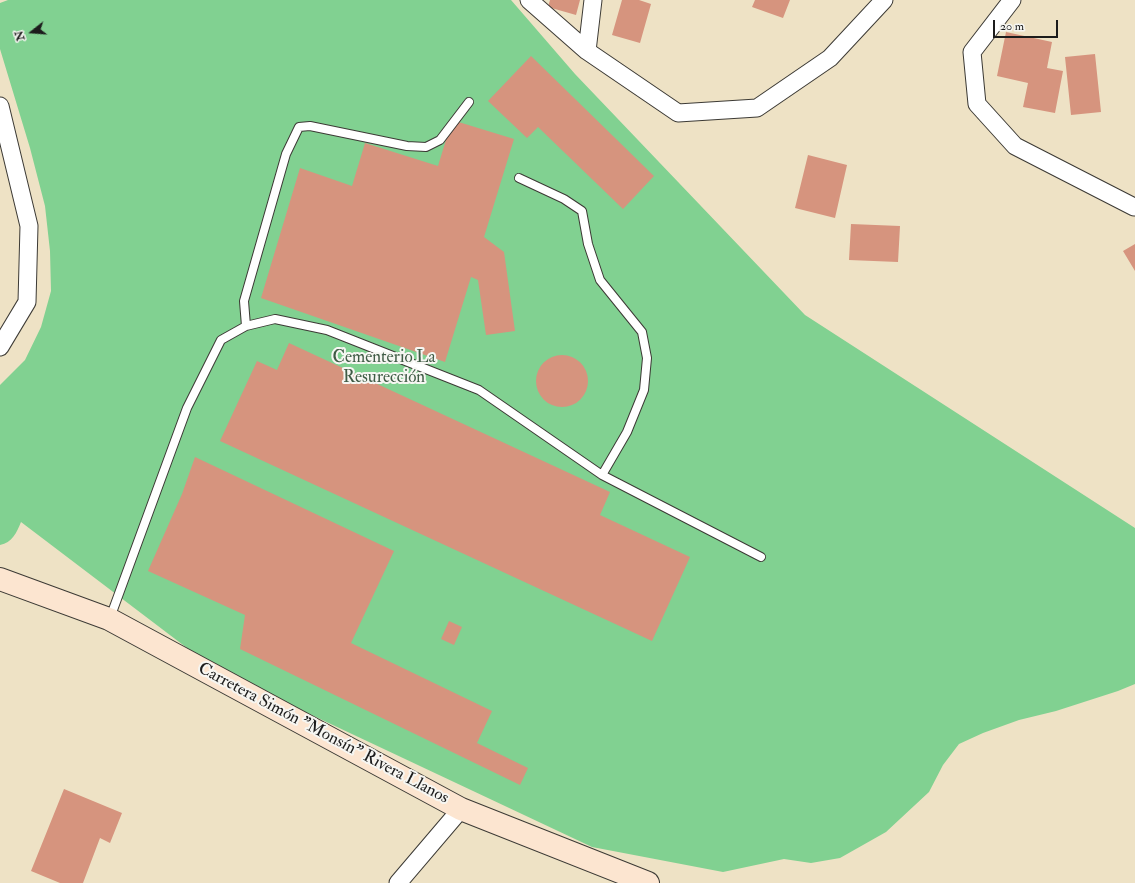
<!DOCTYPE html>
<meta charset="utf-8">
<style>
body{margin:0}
#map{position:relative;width:1135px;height:883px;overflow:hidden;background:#eee2c5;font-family:"IM FELL Double Pica",serif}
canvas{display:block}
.north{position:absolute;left:12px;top:12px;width:40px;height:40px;-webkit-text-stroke:3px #f6f6f2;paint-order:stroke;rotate:253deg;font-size:11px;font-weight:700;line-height:16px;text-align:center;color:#1c1c1c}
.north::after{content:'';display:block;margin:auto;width:14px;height:18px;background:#1c1c1c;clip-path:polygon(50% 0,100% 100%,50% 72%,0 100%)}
.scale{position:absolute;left:993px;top:20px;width:65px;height:18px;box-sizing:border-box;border:2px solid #1c1c1c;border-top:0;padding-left:5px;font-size:12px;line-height:14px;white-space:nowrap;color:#1c1c1c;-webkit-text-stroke:3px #f6f6f2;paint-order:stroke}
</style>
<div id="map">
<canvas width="1135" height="883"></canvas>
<div class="north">N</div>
<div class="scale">20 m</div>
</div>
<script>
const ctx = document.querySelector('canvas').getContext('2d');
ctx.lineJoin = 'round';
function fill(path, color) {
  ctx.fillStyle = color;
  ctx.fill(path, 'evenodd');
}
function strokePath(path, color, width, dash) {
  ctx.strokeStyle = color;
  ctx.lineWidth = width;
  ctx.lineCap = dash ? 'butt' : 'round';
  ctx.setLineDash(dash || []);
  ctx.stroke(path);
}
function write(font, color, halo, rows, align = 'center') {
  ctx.font = font + ' "IM FELL Double Pica",serif';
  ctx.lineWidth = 4;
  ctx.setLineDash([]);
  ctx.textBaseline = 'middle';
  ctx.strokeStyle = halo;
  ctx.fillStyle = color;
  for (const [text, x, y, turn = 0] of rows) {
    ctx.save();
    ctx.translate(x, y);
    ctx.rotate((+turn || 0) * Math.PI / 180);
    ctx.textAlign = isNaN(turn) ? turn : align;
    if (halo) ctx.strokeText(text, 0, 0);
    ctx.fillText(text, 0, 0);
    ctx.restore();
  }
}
fill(new Path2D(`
 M 8,0 L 511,0 L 575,74 L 805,315 L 1135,528 L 1135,684 L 1118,691 L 1056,711 L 1019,720 L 983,733 L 959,744 L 943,765 L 929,792 L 886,832 L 840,858 L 811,863 L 784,859 L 723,872 L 592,847 L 216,670 L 21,522 C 17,532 12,543 0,545 L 0,385 L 25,360 L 41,327 L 51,291 L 50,251 L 45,206 L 30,148 L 0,49 L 0,3 Z`), '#81d191');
fill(new Path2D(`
 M 550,0 L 580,0 L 576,15 L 548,7 Z
 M 622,0 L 639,0 L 651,4 L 640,43 L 612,35 Z
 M 755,0 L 790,0 L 783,18 L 752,7 Z
 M 1006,32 L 1052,42 L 1047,68 L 1063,71 L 1055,113 L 1023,107 L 1028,83 L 997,76 Z
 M 1095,54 L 1101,112 L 1071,115 L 1065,57 Z
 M 531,56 L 654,176 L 623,209 L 538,127 L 527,138 L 488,101 Z
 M 452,120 L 514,139 L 484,237 L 504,252 L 515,331 L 486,335 L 478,280 L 471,277 L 445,362 L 261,298 L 300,168 L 352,186 L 365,143 L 438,166 Z
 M 808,155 L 847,165 L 835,218 L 795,208 Z
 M 851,224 L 900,226 L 898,262 L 849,260 Z
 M 1135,244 L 1135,271 L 1123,251 Z
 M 289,343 L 610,492 L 600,515 L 690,557 L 652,641 L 220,441 L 257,361 L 277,370 Z
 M536 381a26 26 0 1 1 52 0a26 26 0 1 1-52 0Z
 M 195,457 L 394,551 L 351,643 L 492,711 L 477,743 L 528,768 L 520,785 L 240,649 L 245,615 L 148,571 L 182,494 Z
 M 449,621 L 462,627 L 454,645 L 441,639 Z
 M 64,789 L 122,813 L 110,843 L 100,838 L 83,883 L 60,883 L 31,871 Z`), '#d6947e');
const lane = new Path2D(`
 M 519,178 L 564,199 L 582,211 L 588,244 L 600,280 L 642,332 L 647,358 L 644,390 L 627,432 L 602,475
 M 246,326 L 244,301 L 286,154 L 299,127 L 310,126 L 407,146 L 426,147 L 440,140 L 469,102
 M 110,618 L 187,408 L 221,340 L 246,326 L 275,319 L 327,330 L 479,390 L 602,475 L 761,557`);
const street = new Path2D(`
 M 529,0 L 587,51 L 678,113 L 757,108 L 830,58 L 884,0
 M 1012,0 L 972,52 L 977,104 L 1015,146 L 1134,207
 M 587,51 L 593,0
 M 0,106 L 29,226 L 27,302 L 0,347
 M 398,883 L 461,809`);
const secondary = new Path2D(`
 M 0,579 L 109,619 L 461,809 L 648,883`);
strokePath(lane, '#3c3a35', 10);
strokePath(street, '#3c3a35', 19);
strokePath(secondary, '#3c3a35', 24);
strokePath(lane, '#fff', 8);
strokePath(street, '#fff', 17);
strokePath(secondary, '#fce5d0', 22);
write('17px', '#3f5b45', '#f6f6f2', [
 ["Cementerio La",384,358],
 ["Resurección",384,378]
]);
write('17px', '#1c1c1c', '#f6f6f2', [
 ["Carretera Simón \"Monsín\" Rivera Llanos",323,734,28]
]);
</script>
